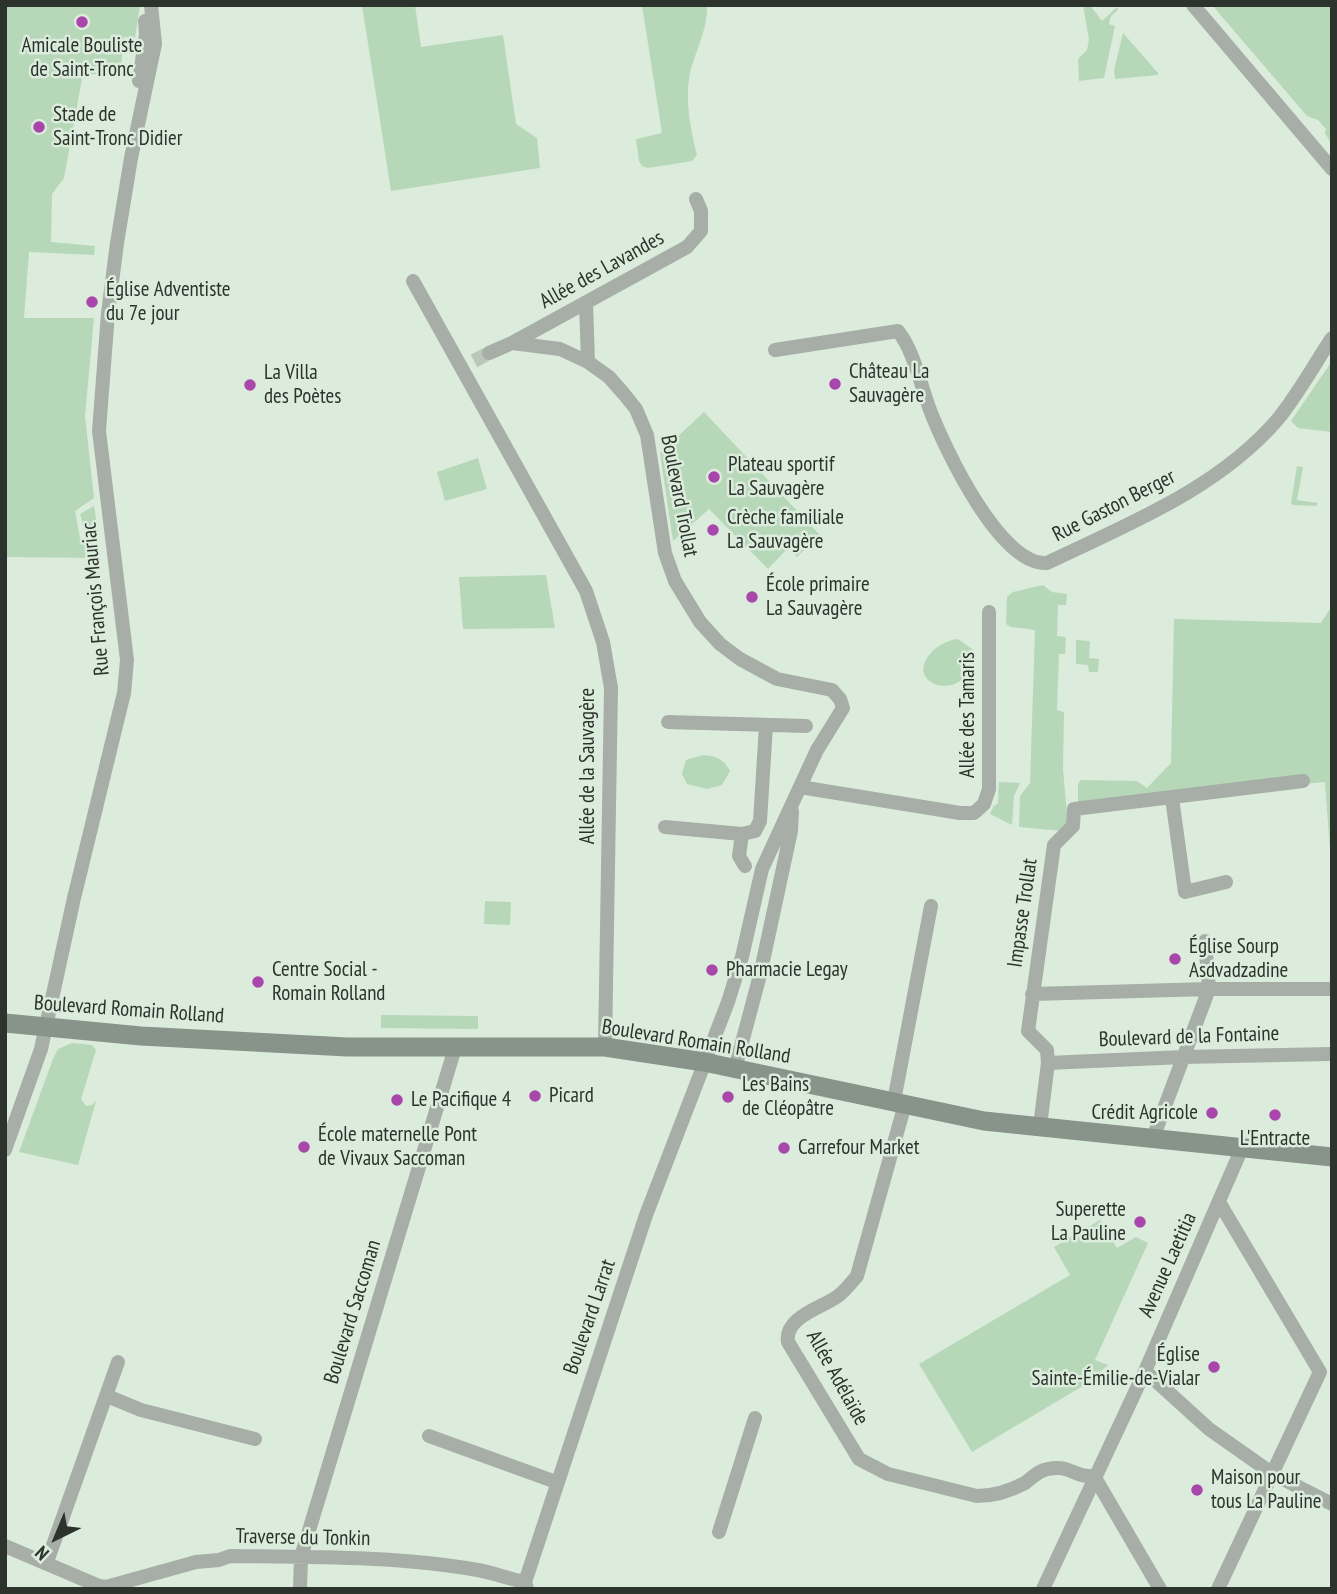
<!DOCTYPE html>
<meta charset="utf-8">
<style>
body{margin:0}
#map{position:relative;width:1337px;height:1594px;overflow:hidden;background:#dbecdc;font-family:"PT Sans Narrow",sans-serif}
canvas{display:block}
.frame{position:absolute;inset:0;border:7px solid #2c332c;pointer-events:none}
.north{position:absolute;left:21px;top:1503px;width:70px;height:70px;-webkit-text-stroke:5px #dbecdc;paint-order:stroke;rotate:223deg;font-size:19px;font-weight:700;line-height:28px;text-align:center;color:#2c332c}
.north::after{content:'';display:block;margin:auto;width:24px;height:32px;background:#2c332c;clip-path:polygon(50% 0,100% 100%,50% 72%,0 100%)}
</style>
<div id="map">
<canvas width="1337" height="1594"></canvas>
<div class="frame"></div>
<div class="north">N</div>
</div>
<script>
const ctx = document.querySelector('canvas').getContext('2d');
ctx.lineJoin = 'round';
function fill(path, color) {
  ctx.fillStyle = color;
  ctx.fill(path, 'evenodd');
}
function strokePath(path, color, width, dash) {
  ctx.strokeStyle = color;
  ctx.lineWidth = width;
  ctx.lineCap = dash ? 'butt' : 'round';
  ctx.setLineDash(dash || []);
  ctx.stroke(path);
}
function write(font, color, halo, rows, align = 'center') {
  ctx.font = font + ' "PT Sans Narrow",sans-serif';
  ctx.lineWidth = 5;
  ctx.setLineDash([]);
  ctx.textBaseline = 'middle';
  ctx.strokeStyle = halo;
  ctx.fillStyle = color;
  for (const [text, x, y, turn = 0] of rows) {
    ctx.save();
    ctx.translate(x, y);
    ctx.rotate((+turn || 0) * Math.PI / 180);
    ctx.textAlign = isNaN(turn) ? turn : align;
    if (halo) ctx.strokeText(text, 0, 0);
    ctx.fillText(text, 0, 0);
    ctx.restore();
  }
}
fill(new Path2D(`
 M 5,5 L 140,5 L 135,38 L 124,37 L 120,77 L 83,73 L 64,178 L 52,194 L 51,242 L 95,246 L 94,255 L 29,252 L 24,318 L 94,318 L 85,416 L 94,498 L 75,511 L 80,538 L 99,547 L 100,558 L 5,557 Z
 M 362,5 L 415,5 L 421,47 L 503,35 L 516,124 L 537,138 L 540,168 L 391,191 Z
 M 642,5 L 707,5 C 708,27 697,48 691,69 C 684,98 690,126 697,155 L 692,161 L 648,168 L 642,166 L 639,161 L 636,139 L 662,133 Z
 M 1083,5 L 1090,5 L 1102,21 L 1117,7 L 1118,10 L 1111,16 L 1109,24 L 1115,26 L 1104,78 L 1079,81 L 1078,59 L 1087,50 L 1089,40 Z
 M 1212,5 L 1332,5 L 1332,145 L 1325,133 L 1326,129 L 1318,120 L 1307,116 Z
 M 1123,33 L 1158,73 L 1158,75 L 1115,79 L 1114,70 Z
 M 1332,361 L 1332,432 L 1298,428 L 1291,421 Z
 M 704,412 L 820,535 L 797,557 L 788,548 L 768,569 L 709,509 L 673,541 L 660,453 Z
 M 478,458 L 487,489 L 445,501 L 437,472 Z
 M 1297,466 L 1303,467 L 1297,500 L 1318,503 L 1316,506 L 1293,505 L 1291,503 Z
 M 94,506 L 99,539 L 85,532 L 80,514 Z
 M 546,575 L 555,628 L 463,629 L 459,577 Z
 M 1043,585 L 1052,592 L 1067,594 L 1066,605 L 1058,605 L 1057,636 L 1066,637 L 1065,654 L 1059,654 L 1057,710 L 1064,712 L 1063,769 L 1068,827 L 1063,831 L 1019,827 L 1020,796 L 1030,783 L 1035,630 L 1011,627 L 1006,624 L 1007,597 L 1013,592 Z
 M 1329,610 L 1332,610 L 1332,878 L 1325,782 L 1078,805 L 1078,784 L 1081,780 L 1137,781 L 1147,788 L 1171,763 L 1174,619 L 1321,623 Z
 M 958,639 L 972,649 C 976,706 901,688 930,654 C 936,646 948,640 958,639 Z
 M 1076,640 L 1090,641 L 1089,658 L 1099,659 L 1098,672 L 1089,672 L 1088,665 L 1076,664 Z
 M 703,755 C 716,756 724,759 730,771 L 722,785 L 707,789 L 687,784 L 682,774 L 686,760 Z
 M 999,782 L 1020,783 L 1014,796 L 1012,825 L 990,814 L 993,807 L 998,803 Z
 M 485,901 L 511,902 L 510,925 L 484,924 Z
 M 381,1015 L 478,1016 L 478,1029 L 381,1028 Z
 M 72,1043 L 92,1045 L 96,1050 L 81,1099 L 86,1106 L 92,1105 L 96,1101 L 78,1165 L 19,1152 L 53,1059 L 58,1049 Z
 M 1100,1220 L 1117,1248 L 1136,1237 L 1148,1243 L 1095,1360 L 1108,1365 L 1086,1384 L 972,1452 L 919,1364 L 1070,1275 L 1054,1247 Z`), '#b6d7b8');
strokePath(new Path2D(`
 M 474,361 L 489,353`), '#b8c7b9', 14, [14, 7]);
strokePath(new Path2D(`
 M 1193,5 L 1332,169
 M 139,81 L 146,34 L 145,21
 M 413,281 L 586,591 L 603,642 L 611,688 L 605,1047
 M 586,303 L 588,362
 M 512,343 L 560,349 L 588,362 L 609,377 L 624,394 L 636,409 L 647,435 L 665,553 L 675,581 L 700,622 L 720,644 L 740,659 L 777,679 L 832,690 L 840,699 L 843,708 L 817,750 L 762,869 L 742,957 L 728,1002 L 646,1215 L 525,1582 L 527,1589
 M 775,350 L 898,331 C 915,353 920,384 930,410 C 945,449 1000,566 1047,563 C 1128,524 1218,489 1278,419 C 1298,394 1314,365 1332,338
 M 489,353 L 512,343 L 687,247 L 701,231 L 701,211 L 696,199
 M 668,722 L 806,726
 M 800,787 L 960,813 L 974,813 L 984,804 L 989,789 L 989,612
 M 1172,798 L 1185,892 L 1226,882
 M 665,827 L 742,834 L 739,856 L 745,866
 M 742,834 L 755,831 L 760,821 L 766,726
 M 1032,994 L 1209,989 L 1332,989
 M 1048,1063 L 1183,1057 L 1331,1054
 M 735,1069 L 760,975 L 791,831 L 792,811
 M 894,1101 L 931,906
 M 905,1104 L 857,1276 C 851,1283 845,1291 838,1296 C 822,1308 784,1317 788,1342 L 859,1459 L 888,1474 L 977,1496 C 994,1496 1010,1491 1025,1483 C 1032,1478 1039,1470 1048,1469 C 1071,1464 1073,1478 1094,1476 L 1160,1589
 M 1040,1126 L 1048,1063 L 1047,1050 L 1028,1031 L 1054,845 L 1073,826 L 1074,809 L 1303,781
 M 1153,1138 L 1209,989 L 1205,941
 M 5,1150 L 41,1049 L 74,898 L 124,693 L 127,660 L 99,431 L 108,313 L 117,243 L 131,158 L 155,44 L 151,5
 M 1145,1371 L 1209,1429 L 1273,1474 L 1332,1504
 M 107,1396 L 141,1410 L 255,1439
 M 429,1436 L 556,1482
 M 719,1532 L 755,1418
 M 5,1546 L 99,1586 L 106,1587 L 196,1562 L 219,1560 L 230,1556 C 312,1557 397,1556 478,1570 C 494,1573 509,1579 525,1582
 M 47,1562 L 118,1362
 M 300,1589 L 301,1557 L 455,1048
 M 1043,1589 L 1145,1371 L 1242,1148
 M 1218,1589 L 1320,1372 L 1219,1202`), '#a7aea7', 14);
strokePath(new Path2D(`
 M 5,1023 L 141,1036 L 347,1047 L 605,1047 L 704,1062 L 984,1121 L 1332,1157`), '#889389', 19);
for (const [x, y, r, color] of [
 [82,22,7,"#a946ac"],
 [39,127,7,"#a946ac"],
 [92,302,7,"#a946ac"],
 [835,384,7,"#a946ac"],
 [250,385,7,"#a946ac"],
 [714,477,7,"#a946ac"],
 [713,530,7,"#a946ac"],
 [752,597,7,"#a946ac"],
 [1175,959,7,"#a946ac"],
 [712,970,7,"#a946ac"],
 [258,982,7,"#a946ac"],
 [535,1096,7,"#a946ac"],
 [728,1097,7,"#a946ac"],
 [397,1100,7,"#a946ac"],
 [1212,1113,7,"#a946ac"],
 [1275,1115,7,"#a946ac"],
 [304,1147,7,"#a946ac"],
 [784,1148,7,"#a946ac"],
 [1140,1222,7,"#a946ac"],
 [1214,1367,7,"#a946ac"],
 [1197,1490,7,"#a946ac"]
]) {
  const dot = new Path2D();
  dot.arc(x, y, r, 0, 2 * Math.PI);
  ctx.fillStyle = color;
  ctx.fill(dot);
  strokePath(dot, '#dbecdc', 2.5);
}
write('21px', '#2c332c', '#dbecdc', [
 ["Amicale Bouliste",82,46,"center"],
 ["de Saint-Tronc",82,70,"center"],
 ["Stade de",53,115],
 ["Saint-Tronc Didier",53,139],
 ["Église Adventiste",106,290],
 ["du 7e jour",106,314],
 ["Château La",849,372],
 ["Sauvagère",849,396],
 ["La Villa",264,373],
 ["des Poètes",264,397],
 ["Plateau sportif",728,465],
 ["La Sauvagère",728,489],
 ["Crèche familiale",727,518],
 ["La Sauvagère",727,542],
 ["École primaire",766,585],
 ["La Sauvagère",766,609],
 ["Église Sourp",1189,947],
 ["Asdvadzadine",1189,971],
 ["Centre Social -",272,970],
 ["Romain Rolland",272,994],
 ["Pharmacie Legay",726,970],
 ["Les Bains",742,1085],
 ["de Cléopâtre",742,1109],
 ["Picard",549,1096],
 ["Le Pacifique 4",411,1100],
 ["Crédit Agricole",1198,1113,"right"],
 ["École maternelle Pont",318,1135],
 ["de Vivaux Saccoman",318,1159],
 ["L'Entracte",1275,1139,"center"],
 ["Carrefour Market",798,1148],
 ["Superette",1126,1210,"right"],
 ["La Pauline",1126,1234,"right"],
 ["Église",1200,1355,"right"],
 ["Sainte-Émilie-de-Vialar",1200,1379,"right"],
 ["Maison pour",1211,1478],
 ["tous La Pauline",1211,1502]
], 'left');
write('21px', '#2c332c', '#dbecdc', [
 ["Allée des Lavandes",602,270,-29],
 ["Boulevard Trollat",679,496,79],
 ["Rue Gaston Berger",1114,506,-27],
 ["Rue François Mauriac",96,599,-95],
 ["Allée des Tamaris",968,715,-90],
 ["Allée de la Sauvagère",588,766,-90],
 ["Impasse Trollat",1023,913,-82],
 ["Boulevard Romain Rolland",129,1010,4],
 ["Boulevard de la Fontaine",1189,1037,-2],
 ["Boulevard Romain Rolland",696,1042,9],
 ["Avenue Laetitia",1168,1265,-66],
 ["Boulevard Saccoman",353,1312,-73],
 ["Boulevard Larrat",590,1317,-71],
 ["Allée Adélaïde",837,1378,61],
 ["Traverse du Tonkin",303,1538,1]
]);
</script>
